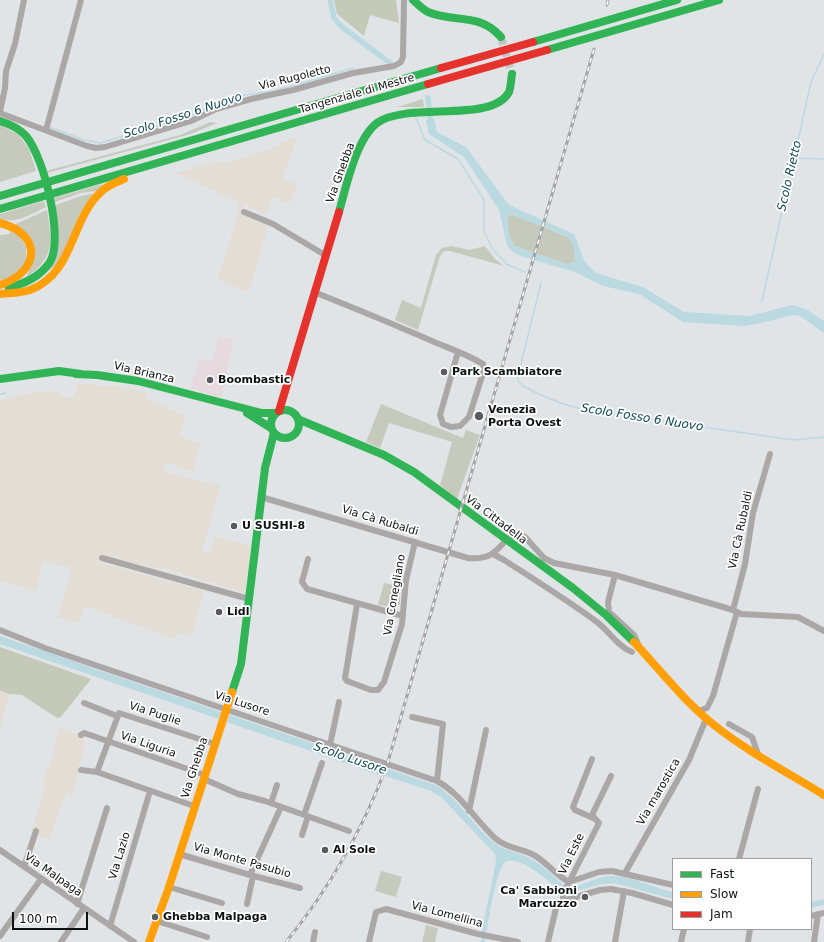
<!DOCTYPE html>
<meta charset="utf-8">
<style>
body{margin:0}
#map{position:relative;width:824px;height:942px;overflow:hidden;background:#e1e4e7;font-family:"DejaVu Sans",sans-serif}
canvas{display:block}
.legend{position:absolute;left:672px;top:858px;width:140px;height:72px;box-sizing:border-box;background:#fff;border:1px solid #9f9fa0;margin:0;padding:5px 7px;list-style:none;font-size:12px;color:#0f1012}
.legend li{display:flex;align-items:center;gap:8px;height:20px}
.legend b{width:20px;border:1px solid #9f9fa0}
.scale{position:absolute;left:12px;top:912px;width:76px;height:18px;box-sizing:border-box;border:2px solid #0f1012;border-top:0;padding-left:5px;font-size:12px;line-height:14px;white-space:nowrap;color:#0f1012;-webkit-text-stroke:3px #fff;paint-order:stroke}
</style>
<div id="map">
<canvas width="824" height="942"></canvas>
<ul class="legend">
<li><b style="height:5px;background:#30b455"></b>Fast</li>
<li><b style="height:5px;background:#ff9f0a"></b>Slow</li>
<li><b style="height:5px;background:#e5322d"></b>Jam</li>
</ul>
<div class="scale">100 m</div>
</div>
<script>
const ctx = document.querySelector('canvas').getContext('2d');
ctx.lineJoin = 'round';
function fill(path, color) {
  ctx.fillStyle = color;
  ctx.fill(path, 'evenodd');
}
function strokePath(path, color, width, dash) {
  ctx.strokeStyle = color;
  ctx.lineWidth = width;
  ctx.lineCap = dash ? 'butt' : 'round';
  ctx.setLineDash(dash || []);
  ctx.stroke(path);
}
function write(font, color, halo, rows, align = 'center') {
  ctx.font = font + ' "DejaVu Sans",sans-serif';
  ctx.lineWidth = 3.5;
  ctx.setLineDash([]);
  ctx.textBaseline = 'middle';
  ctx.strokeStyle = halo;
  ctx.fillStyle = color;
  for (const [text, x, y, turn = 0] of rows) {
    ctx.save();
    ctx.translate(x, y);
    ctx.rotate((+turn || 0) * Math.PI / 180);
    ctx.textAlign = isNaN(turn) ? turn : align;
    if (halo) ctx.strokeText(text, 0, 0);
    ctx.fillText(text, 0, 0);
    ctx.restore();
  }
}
fill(new Path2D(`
 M 218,336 L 234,340 L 221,398 L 190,388 L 200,359 L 212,362 Z`), '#e7dade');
fill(new Path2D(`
 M 295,137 L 296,140 L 282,179 L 297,185 L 289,204 L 273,197 L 266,215 L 245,204 L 239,214 L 268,225 L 249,292 L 218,280 L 238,213 L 238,202 L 176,173 L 203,165 L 233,161 L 267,150 Z
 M 78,384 L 113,386 L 144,392 L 146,395 L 146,399 L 186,416 L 179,436 L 200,444 L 192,472 L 166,462 L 163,471 L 220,486 L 202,552 L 210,554 L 215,537 L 251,546 L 245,593 L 161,567 L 155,568 L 101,554 L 99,563 L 204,591 L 191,636 L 177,632 L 174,639 L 85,606 L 78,623 L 58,617 L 72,568 L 43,561 L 36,591 L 0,581 L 0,400 L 28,393 L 57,391 L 62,397 L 74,398 Z
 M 0,690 L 9,694 L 0,728 Z
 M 59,728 L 86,737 L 72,797 L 66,793 L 49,839 L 31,833 L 45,786 L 44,777 L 54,752 Z`), '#e3ddd4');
fill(new Path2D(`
 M 423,99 L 424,107 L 397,107 Z
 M 210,122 L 217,123 L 191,134 L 47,173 L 46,171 L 180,135 Z
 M 0,125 L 19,135 L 29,149 L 36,171 L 0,182 Z
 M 103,184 L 97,191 L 81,193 L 55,202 L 54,198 Z
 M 93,193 L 61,262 L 48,271 L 56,205 L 78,197 Z
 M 44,201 L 46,207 C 30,214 19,224 0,219 L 0,214 Z
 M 47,210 C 52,243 55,257 26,278 L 32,262 L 16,224 Z
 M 512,214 L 568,237 L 574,246 L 575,262 L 566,264 L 515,246 C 508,238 507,227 508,216 Z
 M 13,227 L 25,241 L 27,261 L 14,277 L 0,280 L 0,235 L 9,234 Z
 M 451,246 L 469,250 L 485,246 L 496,260 L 504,266 L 450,251 L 444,251 L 440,256 L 418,330 L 395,320 L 402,300 L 421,308 L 436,255 L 442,248 Z
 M 381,404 L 463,438 L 466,430 L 480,435 L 457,499 L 440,485 L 452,442 L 389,423 L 380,448 L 366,442 Z
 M 384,583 L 400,586 L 400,604 L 396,608 L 378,605 Z
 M 381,871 L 402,877 L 396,897 L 375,891 Z
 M 426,925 L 438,928 L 435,942 L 422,942 Z`), '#c6cabd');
fill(new Path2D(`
 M 334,0 L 396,0 L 399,23 L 370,15 L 364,36 L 337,14 Z
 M 0,647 L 91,679 L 61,717 L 57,718 L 22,695 L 9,694 L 0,690 Z`), '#c4c9b8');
fill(new Path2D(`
 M 434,119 L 437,132 L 466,147 L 509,205 L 574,234 L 585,262 L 596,273 L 643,287 L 684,312 L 749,316 L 792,305 L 806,309 L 824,321 L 824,333 L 800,316 L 793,315 L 761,323 L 744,326 L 683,322 L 639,294 L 603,286 L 575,272 L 521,256 L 513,252 L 507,245 L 499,210 L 464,157 L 429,134 L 426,120 ZM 510,214 L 567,236 L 574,246 L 575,262 L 566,264 L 515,246 C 508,238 507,227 508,216 Z
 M 0,636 L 221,712 L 219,719 L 0,644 Z
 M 230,715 L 382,767 L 379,775 L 227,722 Z
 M 388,769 L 436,785 C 459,799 472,824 492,841 C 503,851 515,851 528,857 C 543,864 554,878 567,887 C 579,889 597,875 612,876 C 633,876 653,888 673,892 L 673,899 L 614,883 L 602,884 L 569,893 C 546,886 531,858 506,861 C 496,868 487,928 485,942 L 481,942 L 482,930 L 496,862 L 495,854 L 441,797 L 431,791 L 385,776 Z`), '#bad9e1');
strokePath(new Path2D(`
 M 416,118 L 425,140 L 458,159 L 484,200 L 484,231 L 493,250 L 508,265 L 525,272
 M 49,127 L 84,140 L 100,143 L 187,117 L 209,107 L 245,95 L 274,91 L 353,68
 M 794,158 L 824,159
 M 541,283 L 518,376 L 518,381 L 523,386 C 551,401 581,412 613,414 L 793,440 L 824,437
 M 762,301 L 811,82 L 824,54
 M 0,394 L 6,393`), '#bad9e1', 1.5);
strokePath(new Path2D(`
 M 330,0 L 334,18 L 342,27 L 390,63
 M 428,98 L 431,125
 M 375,768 L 394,774
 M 811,905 L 824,902`), '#bad9e1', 5.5);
strokePath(new Path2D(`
 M 501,37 L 512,74`), '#c2c4c7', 8, [8, 4]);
strokePath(new Path2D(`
 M 0,111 L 5,88 L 6,71 L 15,44 L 24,0
 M 0,113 L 87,146 L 96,148 L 105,147 L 191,121 L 216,109 L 251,99 L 293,90 L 353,73 L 394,66 L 401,62 L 403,57 L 404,0
 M 46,130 L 81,0
 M 244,212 L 273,224 L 325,255
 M 314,292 C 354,308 393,324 432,341 C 448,348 467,354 483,364 L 484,370 L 469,417 L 460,426 L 451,427 L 443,424 L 440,415 L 458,352
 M 261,497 L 468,558 C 503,561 498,537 520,533 L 525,537 L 544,558 L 554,563 L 615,575 L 733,610 L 741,614 L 798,617 L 824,631
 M 493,554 L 504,560 C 535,580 567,600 597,622 C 609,631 618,647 632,652
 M 102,558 L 249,599
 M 308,559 L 302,582 L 307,589 L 403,616
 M 615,575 L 608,602 L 609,612 L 634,635 L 639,646
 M 357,604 L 345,678 L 347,681 L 371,690 L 378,690 L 384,682 L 402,624 L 406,580 L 415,542
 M 733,610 L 745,564 L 753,513 L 770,454
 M 0,630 L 45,648 L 437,781 C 461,794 475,820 496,839 C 506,848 520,848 532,854 C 546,861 555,875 569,882 L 599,872 L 612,871 L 673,885
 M 84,703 L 117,716
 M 698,711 L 707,708 L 713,696 L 737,612
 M 412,717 L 443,724 L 437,781
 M 729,724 L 752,737 L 758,754
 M 81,735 L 84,733 L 93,736 L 205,775
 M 330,745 L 339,702
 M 592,759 L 573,807 L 575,810 L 593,818
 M 81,770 L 97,772 L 119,713 L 215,744
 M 97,772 L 194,806
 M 204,779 L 238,794 L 265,801 L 349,831
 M 271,803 L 277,785
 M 469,811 L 486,730
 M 304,815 L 322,763
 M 302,835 L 308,816
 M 0,850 L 134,942
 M 179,854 L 250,875 L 300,888
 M 739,859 L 758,789
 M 24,867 L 36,831
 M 625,873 L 689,760 L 706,719
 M 250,875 L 281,807
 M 169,887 L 222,903
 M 563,901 L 563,894 L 599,823 L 592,815 L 611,776
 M 77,904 L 107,808
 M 247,904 L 253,876
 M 811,916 L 824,913
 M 157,921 L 207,937
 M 110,926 L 150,791
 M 0,936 L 41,879
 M 61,942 L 84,908
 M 313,942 L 315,932
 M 369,942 L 376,912 L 386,909 L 478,934 L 518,942
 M 548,942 L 556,908 L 560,903 L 566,900 L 600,890 L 611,889 L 632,893 L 673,905
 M 615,942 L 624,891
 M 681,942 L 684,929
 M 748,942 L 750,929
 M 814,942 L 818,914`), '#aaa7a6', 6);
strokePath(new Path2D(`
 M 413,0 C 418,4 422,9 428,12 C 454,23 479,12 501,37
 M 533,42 L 677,0
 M 547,50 L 719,0
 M 0,121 C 10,124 19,128 26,136 C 44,157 64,238 50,262 C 40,277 25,283 9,288
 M 0,196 L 441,68
 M 0,209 L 428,84
 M 339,212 C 346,187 356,139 377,123 C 407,101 492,124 509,92 C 511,87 511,79 512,74
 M 76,374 L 97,375 L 138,381 L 262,413 L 276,413
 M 0,379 L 59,371 L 81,374
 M271 424a14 14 0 1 1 28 0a14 14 0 1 1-28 0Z
 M 247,413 L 271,428
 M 300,420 L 384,455 L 414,472 L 573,588 L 606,615 L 634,642
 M 232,692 L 241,664 L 265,468 L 274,433`), '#30b455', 8);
strokePath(new Path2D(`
 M 0,223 C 43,234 40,272 0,285
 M 0,294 C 9,293 22,293 30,290 C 75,273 70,219 102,191 C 108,185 117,182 124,179
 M 634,642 C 660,670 684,701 714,725 C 748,752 787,772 824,795
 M 149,942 L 169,887 L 232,692`), '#ff9f0a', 8);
strokePath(new Path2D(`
 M 441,68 L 533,42
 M 428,84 L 547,50
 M 279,411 L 339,212`), '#e5322d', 8);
const rail = new Path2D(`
 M 607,5 L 608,0
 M 286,942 C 330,888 363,829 387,765 L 594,49`);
strokePath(rail, '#a5a4a6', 3);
strokePath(rail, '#fff', 1.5, [4.5]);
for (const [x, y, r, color] of [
 [444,372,4,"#585a5d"],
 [210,380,4,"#585a5d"],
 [479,416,5,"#585a5d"],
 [234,526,4,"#585a5d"],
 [219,612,4,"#585a5d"],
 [325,850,4,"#585a5d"],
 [585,897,4,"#585a5d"],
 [155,917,4,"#585a5d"]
]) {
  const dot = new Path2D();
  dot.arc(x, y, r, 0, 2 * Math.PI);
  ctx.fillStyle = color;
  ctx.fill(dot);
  strokePath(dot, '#fff', 1.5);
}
write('11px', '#0f1012', '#fff', [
 ["Via Rugoletto",295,78,-14],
 ["Tangenziale di Mestre",357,94,-16],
 ["Via Ghebba",341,173,-70],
 ["Via Brianza",144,373,13],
 ["Via Cittadella",496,520,37],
 ["Via Cà Rubaldi",380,521,17],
 ["Via Cà Rubaldi",741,530,-78],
 ["Via Conegliano",395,595,-80],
 ["Via Lusore",242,704,18],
 ["Via Puglie",155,714,18],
 ["Via Liguria",148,745,19],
 ["Via Ghebba",195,768,-72],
 ["Via marostica",659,792,-60],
 ["Via Este",572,854,-64],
 ["Via Lazio",120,856,-73],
 ["Via Monte Pasubio",242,861,16],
 ["Via Malpaga",53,875,35],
 ["Via Lomellina",447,915,15]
]);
write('bold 11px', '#0f1012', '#fff', [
 ["Park Scambiatore",452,372],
 ["Boombastic",218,380],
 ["Venezia",488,410],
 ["Porta Ovest",488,423],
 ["U SUSHI-8",242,526],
 ["Lidl",227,612],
 ["Al Sole",333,850],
 ["Ca' Sabbioni",577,891,"right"],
 ["Marcuzzo",577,904,"right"],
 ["Ghebba Malpaga",163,917]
], 'left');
write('italic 12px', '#0c4855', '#fff', [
 ["Scolo Fosso 6 Nuovo",183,116,-18],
 ["Scolo Rietto",790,176,-77],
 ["Scolo Fosso 6 Nuovo",642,418,9],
 ["Scolo Lusore",350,759,19]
]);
</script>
